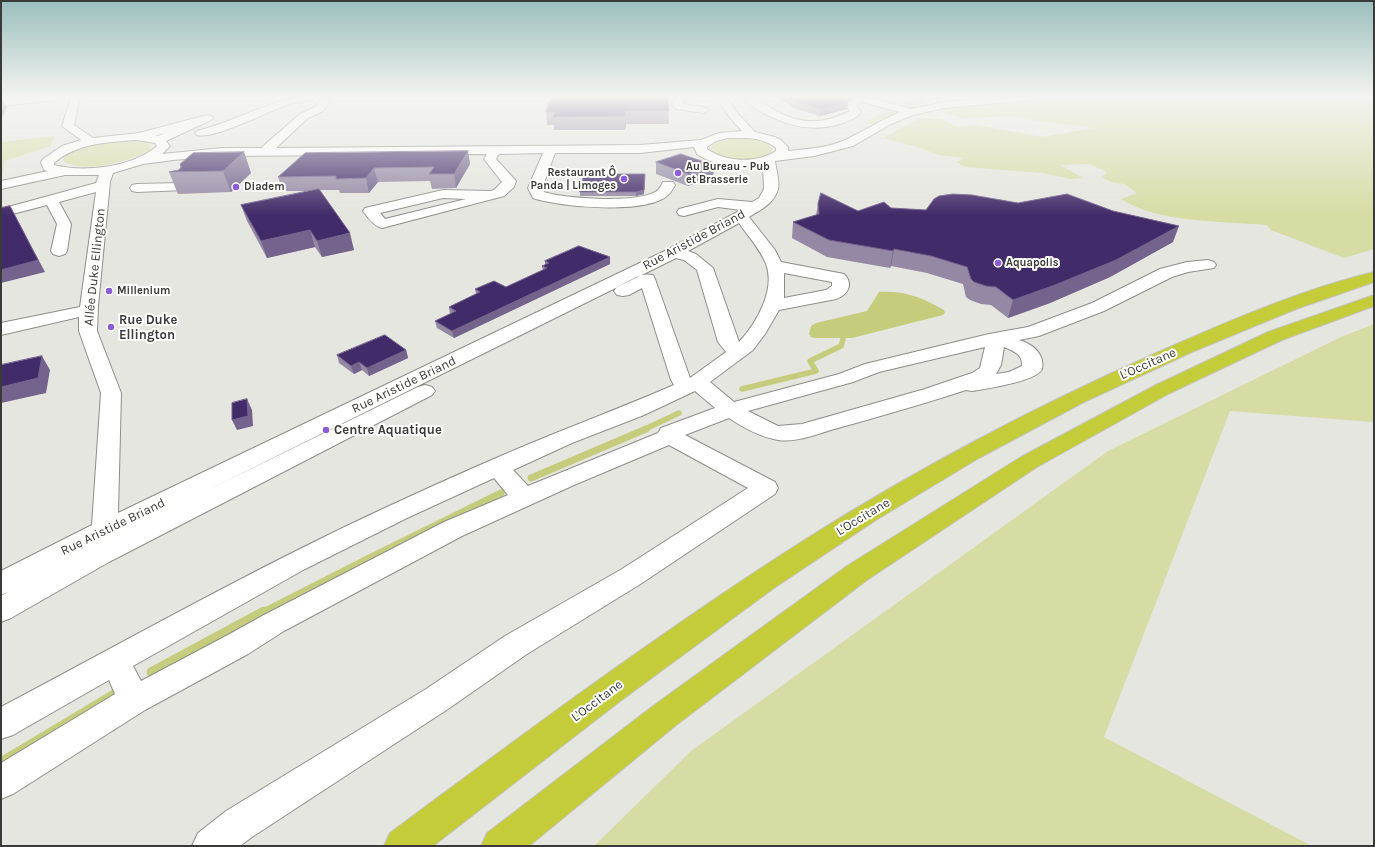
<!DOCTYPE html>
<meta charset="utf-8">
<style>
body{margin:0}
#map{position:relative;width:1375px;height:847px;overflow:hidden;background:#e6e6e0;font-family:Karla,sans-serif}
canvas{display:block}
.frame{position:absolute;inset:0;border:2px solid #3a3a38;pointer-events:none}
</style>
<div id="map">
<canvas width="1375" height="847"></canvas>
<div class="frame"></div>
</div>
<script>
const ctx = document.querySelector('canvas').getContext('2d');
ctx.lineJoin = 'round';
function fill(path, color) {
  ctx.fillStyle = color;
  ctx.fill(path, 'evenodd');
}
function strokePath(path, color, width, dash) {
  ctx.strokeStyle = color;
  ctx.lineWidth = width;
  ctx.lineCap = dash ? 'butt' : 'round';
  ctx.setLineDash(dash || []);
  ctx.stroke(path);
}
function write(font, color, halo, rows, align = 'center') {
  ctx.font = font + ' Karla,sans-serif';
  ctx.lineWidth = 4;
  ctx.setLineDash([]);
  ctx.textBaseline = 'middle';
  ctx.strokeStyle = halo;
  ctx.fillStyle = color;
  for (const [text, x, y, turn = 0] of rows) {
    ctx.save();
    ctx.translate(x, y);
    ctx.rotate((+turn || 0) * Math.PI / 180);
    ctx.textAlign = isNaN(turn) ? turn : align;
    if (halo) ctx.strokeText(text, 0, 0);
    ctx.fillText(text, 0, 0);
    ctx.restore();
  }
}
fill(new Path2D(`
 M 918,97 L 945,97 L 925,103 L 876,125 L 864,123 L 893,107 Z
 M 982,97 L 1374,97 L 1374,249 L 1344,258 L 1271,230 L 1266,225 C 1223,221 1157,223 1121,199 L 1137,193 L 1124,184 L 1111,182 L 1102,177 L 1107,172 L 1089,164 L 1061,165 L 1083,178 L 1070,179 L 1043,173 L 965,167 L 956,162 L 964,158 L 938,155 L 921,148 L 883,138 L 920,118 L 941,119 L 957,127 L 976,125 L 1042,137 L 1095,128 L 1039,121 L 1010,116 L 963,119 L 940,110 Z
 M 55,136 L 51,146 L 4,161 L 3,175 L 1,175 L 1,142 Z
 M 739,138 C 751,139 765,139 773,149 C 766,164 719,163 711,148 C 716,139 729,139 739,138 Z
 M 122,141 L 146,142 L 151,145 L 150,150 C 134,161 79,175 63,160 C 73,145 105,142 122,141 Z
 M 1374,324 L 1374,425 L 1372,422 L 1230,411 L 1104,737 L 1312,846 L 594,846 L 691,751 L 1108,451 L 1341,337 Z`), '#d6dca4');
fill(new Path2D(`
 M 879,292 C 903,290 924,298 944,310 L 945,313 L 943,315 L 852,338 L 815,338 L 811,337 L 809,334 L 811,326 L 816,323 L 867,311 Z`), '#c5cc7b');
strokePath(new Path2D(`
 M 742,389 L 816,371 L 810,361 L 841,346 L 843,339
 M 643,430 L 679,413`), '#c5cc7b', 5.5);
strokePath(new Path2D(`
 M 531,478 L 646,429
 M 263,612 L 369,558 L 501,493`), '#c5cc7b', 7);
strokePath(new Path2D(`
 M 151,672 L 264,611
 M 1,762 L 114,694`), '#c5cc7b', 9);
const minor = new Path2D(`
 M 32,97 L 62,97 L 57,100 L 1,106 L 1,100 Z
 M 71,97 L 82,97 L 79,100 L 74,125 L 93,138 L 139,133 L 207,115 L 211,116 L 213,118 L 211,120 L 166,141 L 170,146 L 162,154 L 222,148 L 261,148 L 300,114 L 315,107 L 323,97 L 333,97 L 323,111 L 308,118 L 276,148 L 640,145 L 701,140 L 719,133 L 742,131 L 731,119 L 716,97 L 726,97 L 739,115 L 755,132 L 775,137 L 781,140 L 788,147 L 788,151 C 807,149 828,148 845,140 C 864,131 881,120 900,112 L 862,102 L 856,105 L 861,112 C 857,118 847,122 840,124 C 811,133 784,125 758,110 C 753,107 745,102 742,97 C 756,97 761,103 773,109 C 799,125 823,125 850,111 L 845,104 L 855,97 L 867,97 L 911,109 L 944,102 L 1001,97 L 1035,97 L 1034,99 L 1030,100 L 944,108 L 913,115 L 891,124 L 853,146 L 814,156 L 775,161 C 776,169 780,182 778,189 C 774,204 760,210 749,217 L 775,250 L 781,262 L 844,274 C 854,284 848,295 836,299 L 779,310 L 765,334 L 753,350 L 710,382 L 734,402 L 839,374 L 865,364 L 989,334 L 1028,327 L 1092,303 L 1160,269 L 1187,262 L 1208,260 L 1214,262 L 1216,265 L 1214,268 L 1188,272 L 1172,277 L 1104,311 L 1039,336 L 1019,340 C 1029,343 1039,349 1042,360 C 1042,362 1043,366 1042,369 C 1038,381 985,389 972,391 L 966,390 C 923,404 881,416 838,428 C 819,433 797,443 778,440 C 760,437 744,428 729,418 L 685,435 L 775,482 L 778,488 L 775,494 L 642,583 L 527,654 L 448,709 L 252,837 L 240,846 L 192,846 L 198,833 L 226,811 L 426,689 L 505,636 L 622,569 L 748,488 L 669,445 L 574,485 L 462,536 L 284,631 L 248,654 L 145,710 L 13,794 L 1,799 L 1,763 L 115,694 L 109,680 L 13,735 L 1,739 L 1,707 C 129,639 255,568 387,507 C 443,481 499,456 556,433 C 595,417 635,402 674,385 L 671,380 L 642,288 L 629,295 L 623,296 L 617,295 L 614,291 L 617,287 C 628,282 640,272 653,275 L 655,279 L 690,378 L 726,352 L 718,342 L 697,270 L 684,260 L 676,258 L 206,491 L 418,387 L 425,385 L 432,387 L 435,391 L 432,395 L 109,562 L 11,618 L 1,622 L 1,596 L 8,592 L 1,595 L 1,571 L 92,525 L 101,393 L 79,331 L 79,317 L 1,335 L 1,323 L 80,307 L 96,192 L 59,202 L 71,224 L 67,251 L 65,254 L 59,256 L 53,254 L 51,251 L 57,224 L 47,205 L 1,217 L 1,209 L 96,183 L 99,175 L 65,175 L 1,189 L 1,181 L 48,171 L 44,170 L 41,162 L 43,159 L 62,146 L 81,140 L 62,126 ZM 165,133 L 158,136 L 155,136 ZM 727,138 C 744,138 762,136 776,148 L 776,151 C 756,164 726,162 707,149 L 707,147 L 716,141 ZM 137,140 L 155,143 L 157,146 C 133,167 85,173 54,165 L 54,163 C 77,143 108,142 137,140 ZM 694,147 L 697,154 C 716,167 740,169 763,165 L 764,189 L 759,198 L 752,202 L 718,199 L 679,209 L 677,212 L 679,215 L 684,216 L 718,207 L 741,210 L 669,249 L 118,513 L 121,393 L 97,331 L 98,306 L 110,182 L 113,173 L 143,164 L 173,160 L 222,156 L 487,154 L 484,159 L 502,182 L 494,190 L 491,191 L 443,190 L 365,208 L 363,211 C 368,218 374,226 382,228 L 504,196 L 514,187 L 516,181 L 496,159 L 499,154 L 543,153 L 528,188 L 533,198 C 559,207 647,215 668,195 C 671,193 673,188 675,185 L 673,182 L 663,182 C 662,184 660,188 658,190 C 642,204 564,199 544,192 L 542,188 L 555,153 L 640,153 ZM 443,198 L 466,199 L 385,219 L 380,213 ZM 739,223 C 748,236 760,249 766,264 C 776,290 756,324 739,342 L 713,268 L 696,254 L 688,251 ZM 784,273 L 832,282 L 832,286 L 826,290 L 784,298 ZM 985,347 L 980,368 L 972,373 L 925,389 L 802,424 L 778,426 L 748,411 L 853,382 L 879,372 ZM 1004,347 C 1013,351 1023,354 1022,366 L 1009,372 L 996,374 L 1001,365 ZM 695,391 L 715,408 L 661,428 L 658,433 L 528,486 L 513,470 L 572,443 L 644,415 ZM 494,478 L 508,495 L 444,522 L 264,615 L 226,636 L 141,681 L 133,666 L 305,569 L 407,518 Z
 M 298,97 L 316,97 L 315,99 C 307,101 298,102 290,104 C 270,110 214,140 197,135 L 195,133 L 197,131 C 232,122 263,104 298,97 Z
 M 677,97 L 688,97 L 683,102 L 683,104 L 704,107 L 709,110 L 704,113 L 676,109 L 672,104 Z
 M 181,183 L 186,184 L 188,187 L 186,190 L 137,192 L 132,191 L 130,188 L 132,185 L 137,184 Z`);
const highway = new Path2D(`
 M 1374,272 L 1374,282 L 1296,309 L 1192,352 L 1084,402 L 979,458 L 876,520 L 774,588 L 619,702 L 433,846 L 384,846 L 390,833 C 526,732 663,630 806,539 C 917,469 1034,407 1154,354 C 1224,323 1300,290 1374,272 Z
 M 1374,295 L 1374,306 L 1282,340 L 1170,393 L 1037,467 L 867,580 L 675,726 L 529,846 L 481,846 L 487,833 L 653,706 L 847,566 L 1021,457 L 1156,385 L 1268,332 Z`);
strokePath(minor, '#8d8e88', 2);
strokePath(highway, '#c4c4c3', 2);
fill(minor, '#fff');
fill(highway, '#c4cc3a');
fill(new Path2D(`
 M 668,97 L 669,124 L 626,124 L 625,130 L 554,130 L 554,125 L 547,125 L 546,112 Z
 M 777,97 L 854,97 L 847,101 L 848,103 L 847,109 L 820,116 L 796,109 Z
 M 871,97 L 886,97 L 879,99 Z
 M 468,151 L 470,164 L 456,188 L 432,189 L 430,181 L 378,182 L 369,193 L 340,193 L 339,190 L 320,190 L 354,250 L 322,257 L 315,247 L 267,258 L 247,221 L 241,205 L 310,191 L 283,191 L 278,177 Z
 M 244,152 L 251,173 L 231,192 L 178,194 L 169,172 Z
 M 656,162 L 714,165 L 713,177 L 688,186 L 656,174 Z
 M 645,178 L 644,194 L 636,196 L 580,196 L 580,192 Z
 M 818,204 L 858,211 L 891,208 L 1173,242 L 1110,277 L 1050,303 L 1008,318 L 991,305 L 981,304 L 970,300 L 966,297 L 963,284 L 927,273 L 891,266 L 890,268 L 827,257 L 792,238 L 793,222 L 816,215 Z
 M 610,257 L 610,264 L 454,338 L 437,328 L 435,321 L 450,314 L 449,307 L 476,294 L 475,289 L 506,287 L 543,270 L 542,266 L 545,265 L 545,261 Z
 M 406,350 L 408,358 L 369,376 L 362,370 L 354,374 L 339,363 L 337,355 Z`), '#9488a4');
fill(new Path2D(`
 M 2,97 L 7,107 L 1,120 L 1,99 Z
 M 845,97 L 854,97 L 844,104 L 848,103 L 847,109 L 820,116 L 821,109 Z
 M 879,97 L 886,97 L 879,99 Z
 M 625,111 L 626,124 L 625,130 Z
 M 468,151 L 470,164 L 456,188 L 454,174 Z
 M 244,152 L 251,173 L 231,192 L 223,171 Z
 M 714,165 L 713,177 L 688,186 L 688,174 Z
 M 374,168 L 378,182 L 369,193 L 366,178 Z
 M 645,174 L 644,194 L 636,196 L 636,192 Z
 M 10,206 L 45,272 L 1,283 L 1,270 Z
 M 1179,226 L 1173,242 L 1110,277 L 1050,303 L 1008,318 L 1013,300 Z
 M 310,230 L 315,247 L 267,258 L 261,241 Z
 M 350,233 L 354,250 L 322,257 L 317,241 Z
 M 894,249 L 891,266 L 890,268 L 893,251 Z
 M 610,257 L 610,264 L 454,338 L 452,331 Z
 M 406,350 L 408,358 L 369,376 L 367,368 Z
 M 42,356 L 50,370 L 46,393 L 1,403 L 1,387 Z
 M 359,362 L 362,370 L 354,374 L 351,366 Z
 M 247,399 L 252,410 L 253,426 L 237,430 L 232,420 Z`), '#73638d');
const building = new Path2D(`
 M 551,97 L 668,97 L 669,111 L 625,111 L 625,116 L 553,117 L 555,112 L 546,112 Z
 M 788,97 L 845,97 L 844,97 L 848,103 L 821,109 L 796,102 Z
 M 468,151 L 454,174 L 429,174 L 434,167 L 374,168 L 366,178 L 336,179 L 336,176 L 278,177 L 305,153 Z
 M 244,152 L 223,171 L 169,172 L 179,170 L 181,167 L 180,164 L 193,153 Z
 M 681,154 L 714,165 L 688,174 L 656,162 Z
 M 584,174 L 645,174 L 644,190 L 636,192 L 580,192 Z
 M 319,189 L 350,233 L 317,241 L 310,230 L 261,241 L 241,205 Z
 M 821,193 L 858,211 L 884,202 L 891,208 L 926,210 L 934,199 L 939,196 L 953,194 L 972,195 L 1018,203 L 1067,194 L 1113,211 L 1179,226 L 1116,260 L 1055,285 L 1013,300 L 996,287 L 986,286 L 974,282 L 971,279 L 967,267 L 931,256 L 894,249 L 893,251 L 829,240 L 793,222 L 819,214 L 818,204 Z
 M 10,206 L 38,260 L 1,270 L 1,208 Z
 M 579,246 L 610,257 L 452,331 L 435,321 L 456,311 L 449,307 L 480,292 L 475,289 L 494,281 L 506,287 L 547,268 L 542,266 L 549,263 L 545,261 Z
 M 385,335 L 406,350 L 367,368 L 359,362 L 351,366 L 337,355 Z
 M 42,356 L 38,378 L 1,387 L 1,365 Z
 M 247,399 L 248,416 L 232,420 L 232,403 Z`);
fill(building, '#422b69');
strokePath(building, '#73638d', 1);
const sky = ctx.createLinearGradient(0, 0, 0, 215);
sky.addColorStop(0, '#9abebc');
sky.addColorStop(0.45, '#f4f4f1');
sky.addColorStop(1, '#f4f4f100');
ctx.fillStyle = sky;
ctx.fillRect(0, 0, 1375, 215);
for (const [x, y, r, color] of [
 [678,173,4,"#8b5dd7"],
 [624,179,4,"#8b5dd7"],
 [236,187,4,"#8b5dd7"],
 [998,263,4,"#8b5dd7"],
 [109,291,4,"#8b5dd7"],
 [111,327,4,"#8b5dd7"],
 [326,430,4,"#8b5dd7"]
]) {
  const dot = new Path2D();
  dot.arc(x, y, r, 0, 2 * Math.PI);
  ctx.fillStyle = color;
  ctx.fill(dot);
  strokePath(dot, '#fffffe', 1.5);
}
write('bold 11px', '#3a3a38', '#fffffe', [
 ["Au Bureau - Pub",686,167],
 ["et Brasserie",686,180],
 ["Restaurant Ô",616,173,"right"],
 ["Panda | Limoges",616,186,"right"],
 ["Diadem",244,187],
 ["Aquapolis",1006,263],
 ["Millenium",117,291]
], 'left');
write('13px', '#3a3a38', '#fffffe', [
 ["Rue Aristide Briand",694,240,-28],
 ["Allée Duke Ellington",95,267,-84],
 ["L'Occitane",1148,364,-24],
 ["Rue Aristide Briand",404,385,-26],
 ["L'Occitane",863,517,-31],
 ["Rue Aristide Briand",113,527,-26],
 ["L'Occitane",597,701,-37]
]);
write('bold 13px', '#3a3a38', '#fffffe', [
 ["Rue Duke",119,320],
 ["Ellington",119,335],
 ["Centre Aquatique",334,430]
], 'left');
</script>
